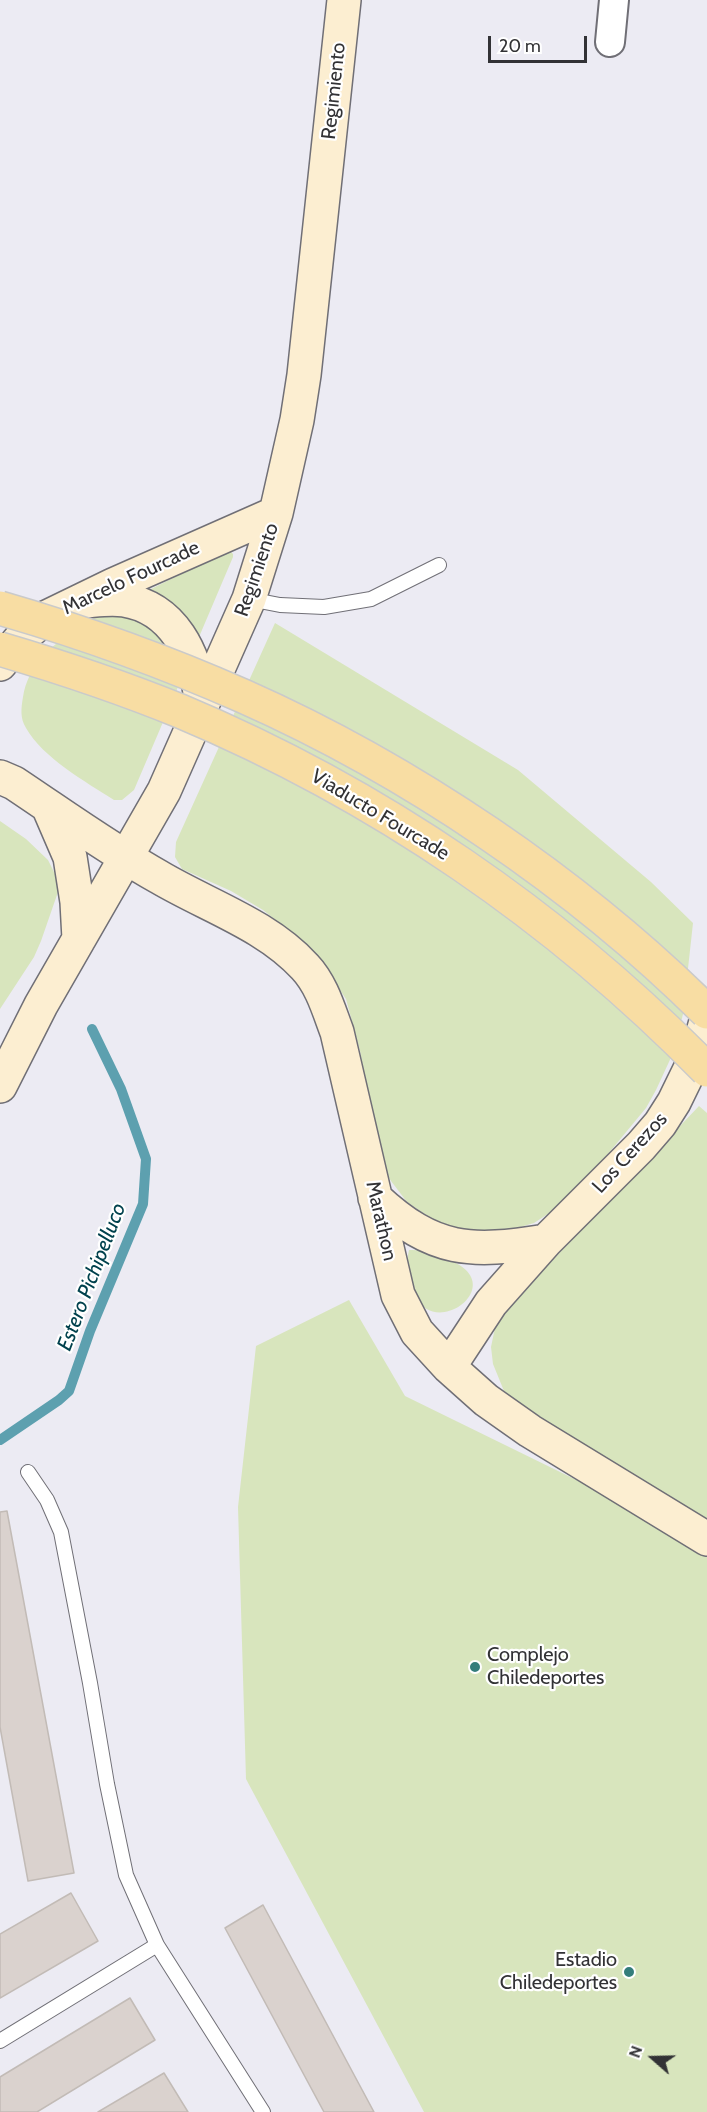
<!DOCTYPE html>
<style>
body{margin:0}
#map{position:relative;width:707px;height:2112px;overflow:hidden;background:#ecebf3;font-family:Cabin,sans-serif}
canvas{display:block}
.north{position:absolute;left:623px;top:2028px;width:60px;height:60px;-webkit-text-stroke:4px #fff;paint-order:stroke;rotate:290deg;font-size:16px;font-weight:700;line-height:24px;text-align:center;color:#323235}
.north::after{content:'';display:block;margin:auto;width:21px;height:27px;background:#323235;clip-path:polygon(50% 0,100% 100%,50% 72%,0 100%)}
.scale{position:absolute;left:488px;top:36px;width:99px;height:27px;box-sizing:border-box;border:3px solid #323235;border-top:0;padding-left:8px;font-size:18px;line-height:21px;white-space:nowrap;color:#323235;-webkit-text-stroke:4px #fff;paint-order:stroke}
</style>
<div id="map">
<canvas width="707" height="2112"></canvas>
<div class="north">N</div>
<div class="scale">20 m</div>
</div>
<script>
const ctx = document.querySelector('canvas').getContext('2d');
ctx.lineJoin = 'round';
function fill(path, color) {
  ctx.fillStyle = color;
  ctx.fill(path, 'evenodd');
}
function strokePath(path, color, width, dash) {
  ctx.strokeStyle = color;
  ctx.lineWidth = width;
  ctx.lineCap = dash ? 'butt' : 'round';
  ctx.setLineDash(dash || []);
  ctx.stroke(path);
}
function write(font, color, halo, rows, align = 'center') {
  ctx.font = font + ' Cabin,sans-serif';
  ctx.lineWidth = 4.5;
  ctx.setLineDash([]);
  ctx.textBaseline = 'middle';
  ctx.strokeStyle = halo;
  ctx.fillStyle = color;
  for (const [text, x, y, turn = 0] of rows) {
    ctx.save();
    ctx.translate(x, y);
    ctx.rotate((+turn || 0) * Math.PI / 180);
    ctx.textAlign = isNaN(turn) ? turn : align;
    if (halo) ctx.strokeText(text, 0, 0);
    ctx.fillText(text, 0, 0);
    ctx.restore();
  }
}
fill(new Path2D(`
 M 229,550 L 233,554 L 233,557 L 199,637 L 141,594 Z
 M 120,614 C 128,617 139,620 146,625 C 166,639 179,663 178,687 L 134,790 L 122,800 L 114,800 C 86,782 43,758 26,728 C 20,718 21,709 23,697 C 28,665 52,645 78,628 C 83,624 90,618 97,616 C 103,613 113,614 120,614 Z
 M 275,623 L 518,770 L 651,882 L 693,923 L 683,1014 L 674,1051 L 656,1090 L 646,1108 L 593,1172 L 554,1210 L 534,1223 L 493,1235 L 445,1228 L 407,1202 L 391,1181 L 381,1165 L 360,1051 L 346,999 L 321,962 L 293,934 L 263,910 L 231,891 L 182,869 L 175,857 L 176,842 Z
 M 0,821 L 26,839 L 48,860 L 57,878 L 58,892 L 41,941 L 34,957 L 0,1009 Z
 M 699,1106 L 707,1113 L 707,1524 L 543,1424 L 504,1391 L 493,1364 L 491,1347 L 496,1323 L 507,1306 L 528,1286 Z
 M 409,1250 C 423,1249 436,1255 449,1260 C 511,1284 435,1341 415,1295 C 409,1282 405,1265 409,1250 Z
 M 349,1300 L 405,1396 L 603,1493 L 707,1555 L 707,2112 L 424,2112 L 246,1779 L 238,1507 L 256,1346 Z`), '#d8e5bd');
strokePath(new Path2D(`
 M 0,1440 L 59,1400 L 69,1391 L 90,1331 L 143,1204 L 146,1159 L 121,1089 L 92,1029`), '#5da0af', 10);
const building = new Path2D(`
 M 7,1511 L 74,1873 L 28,1881 L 0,1727 L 0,1512 Z
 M 71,1893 L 98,1941 L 0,1998 L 0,1934 Z
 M 263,1905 L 374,2112 L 324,2112 L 225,1928 Z
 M 130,1998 L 155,2040 L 37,2112 L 0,2112 L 0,2077 Z
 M 164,2073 L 188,2112 L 98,2112 Z`);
fill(building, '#dad2ce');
strokePath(building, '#c2bbb6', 1.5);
const lane = new Path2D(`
 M 249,599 L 280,605 L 324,607 L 371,599 L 439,565
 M 28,1472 L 47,1500 L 61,1532 L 90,1683 L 107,1784 L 126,1875 L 157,1945 L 263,2112
 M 0,2041 L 157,1945`);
const street = new Path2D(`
 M 610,42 L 614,0`);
const secondary = new Path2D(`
 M 86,601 C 98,600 111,598 124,600 C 174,608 195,654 201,699
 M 0,664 L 21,638 L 45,618 L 113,585 L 276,513
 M 0,777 L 14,783 C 62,815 109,849 159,877 C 208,906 267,925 305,967 C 322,985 329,1011 337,1032 L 398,1295 L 417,1332 L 449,1367 L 486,1400 L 530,1431 L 707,1539
 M 48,806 L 70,857 L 77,902 L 79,939
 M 0,1086 L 41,1005 L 164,791 L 249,599 L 276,513 L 297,420 L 304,375 L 344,0
 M 375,1198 C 434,1253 471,1253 546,1241
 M 449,1367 L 491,1303 L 546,1241 L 641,1146 L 660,1124 L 674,1102 L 696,1057 L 707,1018`);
strokePath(lane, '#706f76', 16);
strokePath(street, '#706f76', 32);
strokePath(secondary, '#706f76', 36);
strokePath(lane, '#fff', 14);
strokePath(street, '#fff', 28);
strokePath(secondary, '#fceed1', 33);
const primaryBridge = new Path2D(`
 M 0,608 C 83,632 164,661 243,696 C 410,770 578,884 707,1012
 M 0,649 C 61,667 121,687 180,711 C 378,794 557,917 707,1070`);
strokePath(primaryBridge, '#cacaca', 36, []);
strokePath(primaryBridge, '#f8dda3', 33);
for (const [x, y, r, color] of [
 [475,1667,6,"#347d7b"],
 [629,1972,6,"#347d7b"]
]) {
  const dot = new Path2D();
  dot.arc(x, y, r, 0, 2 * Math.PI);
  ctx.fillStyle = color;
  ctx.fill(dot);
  strokePath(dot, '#fff', 2);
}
write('20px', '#323235', '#fff', [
 ["Regimiento",334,91,-84],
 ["Regimiento",257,570,-71],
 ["Marcelo Fourcade",131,578,-25],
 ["Viaducto Fourcade",380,815,31],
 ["Los Cerezos",630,1153,-48],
 ["Marathon",381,1221,77]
]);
write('20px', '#323235', '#fff', [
 ["Complejo",487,1655],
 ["Chiledeportes",487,1678],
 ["Estadio",617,1960,"right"],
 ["Chiledeportes",617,1983,"right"]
], 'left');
write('italic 21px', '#00414d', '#fff', [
 ["Estero Pichipelluco",92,1277,-69]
]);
</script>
